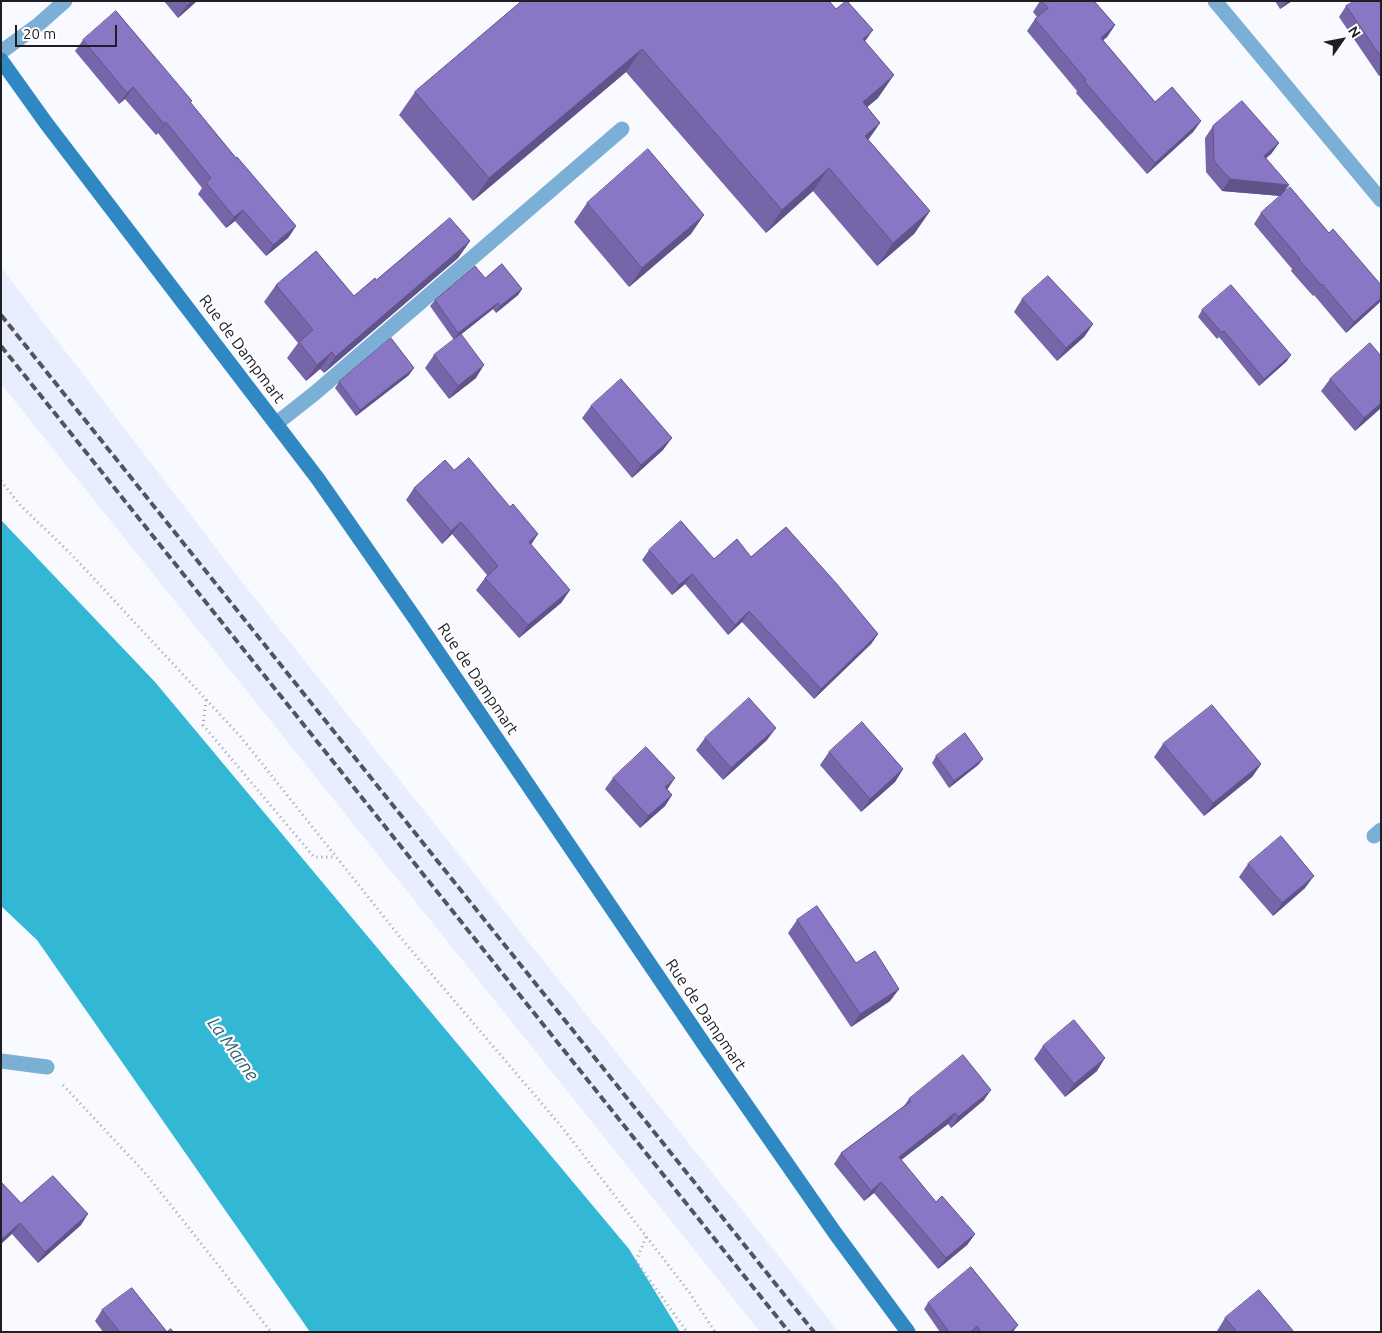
<!DOCTYPE html>
<style>
body{margin:0}
#map{position:relative;width:1382px;height:1333px;overflow:hidden;background:#f8faff;font-family:Ubuntu,sans-serif}
canvas{display:block}
.frame{position:absolute;inset:0;border:2px solid #1d1f23;pointer-events:none}
.north{position:absolute;left:1317px;top:15px;width:50px;height:50px;-webkit-text-stroke:4px #fff;paint-order:stroke;rotate:57deg;font-size:14px;font-weight:700;line-height:20px;text-align:center;color:#1d1f23}
.north::after{content:'';display:block;margin:auto;width:18px;height:22px;background:#1d1f23;clip-path:polygon(50% 0,100% 100%,50% 72%,0 100%)}
.scale{position:absolute;left:15px;top:25px;width:102px;height:22px;box-sizing:border-box;border:2px solid #1d1f23;border-top:0;padding-left:6px;font-size:15px;line-height:18px;white-space:nowrap;color:#1d1f23;-webkit-text-stroke:4px #fff;paint-order:stroke}
</style>
<div id="map">
<canvas width="1382" height="1333"></canvas>
<div class="frame"></div>
<div class="north">N</div>
<div class="scale">20 m</div>
</div>
<script>
const ctx = document.querySelector('canvas').getContext('2d');
ctx.lineJoin = 'round';
function fill(path, color) {
  ctx.fillStyle = color;
  ctx.fill(path, 'evenodd');
}
function strokePath(path, color, width, dash) {
  ctx.strokeStyle = color;
  ctx.lineWidth = width;
  ctx.lineCap = dash ? 'butt' : 'round';
  ctx.setLineDash(dash || []);
  ctx.stroke(path);
}
function write(font, color, halo, rows, align = 'center') {
  ctx.font = font + ' Ubuntu,sans-serif';
  ctx.lineWidth = 4.5;
  ctx.setLineDash([]);
  ctx.textBaseline = 'middle';
  ctx.strokeStyle = halo;
  ctx.fillStyle = color;
  for (const [text, x, y, turn = 0] of rows) {
    ctx.save();
    ctx.translate(x, y);
    ctx.rotate((+turn || 0) * Math.PI / 180);
    ctx.textAlign = isNaN(turn) ? turn : align;
    if (halo) ctx.strokeText(text, 0, 0);
    ctx.fillText(text, 0, 0);
    ctx.restore();
  }
}
fill(new Path2D(`
 M 1,267 L 242,582 L 839,1332 L 760,1332 L 1,384 Z`), '#e8eefd');
fill(new Path2D(`
 M 1,520 L 155,682 L 629,1249 L 680,1332 L 310,1332 L 37,940 L 1,906 Z`), '#32b8d5');
strokePath(new Path2D(`
 M 1,481 L 20,505 L 72,555 L 240,736 L 400,937 L 561,1126 L 689,1292 L 715,1332
 M 206,700 L 203,725 L 314,857 L 336,857
 M 63,1085 L 147,1175 L 271,1332
 M 646,1237 L 636,1261 L 687,1332`), '#9ea0a4', 3, [1, 4]);
strokePath(new Path2D(`
 M 277,423 L 315,393 L 622,129
 M 1374,836 L 1381,830`), '#7bafd6', 15);
strokePath(new Path2D(`
 M 1215,1 L 1381,200
 M 1,52 L 38,25 L 65,1
 M 1,1061 L 47,1067`), '#7bafd6', 15);
strokePath(new Path2D(`
 M 1,60 L 46,123 L 318,479 L 414,617 L 710,1053 L 835,1233 L 908,1332`), '#3088c2', 15);
strokePath(new Path2D(`
 M 1,315 L 814,1332
 M 1,346 L 789,1332`), '#525459', 4, [8, 4]);
fill(new Path2D(`
 M 164,1 L 197,1 L 178,18 Z
 M 522,1 L 865,41 L 878,98 L 867,107 L 880,123 L 868,140 L 930,211 L 914,234 L 877,266 L 813,191 L 766,233 L 626,72 L 473,201 L 399,115 L 415,92 Z
 M 1040,1 L 1094,1 L 1115,25 L 1107,37 L 1103,40 L 1155,102 L 1201,121 L 1193,132 L 1147,174 L 1076,93 L 1077,91 L 1027,31 L 1035,19 L 1037,17 L 1033,12 Z
 M 1275,1 L 1292,1 L 1280,9 Z
 M 1381,1 L 1381,75 L 1379,76 L 1339,17 L 1346,6 Z
 M 83,40 L 191,103 L 236,158 L 296,226 L 288,238 L 266,256 L 235,221 L 226,228 L 198,194 L 202,188 L 158,133 L 156,135 L 125,99 L 119,104 L 75,51 Z
 M 1213,126 L 1279,143 L 1271,154 L 1266,158 L 1281,195 L 1379,303 L 1346,333 L 1314,295 L 1313,296 L 1291,271 L 1292,269 L 1254,224 L 1261,213 L 1281,196 L 1222,191 L 1206,172 L 1205,138 Z
 M 587,203 L 691,234 L 629,287 L 574,222 Z
 M 470,241 L 458,258 L 324,373 L 320,369 L 306,381 L 287,358 L 298,343 L 264,302 L 276,285 L 354,296 L 376,280 Z
 M 485,278 L 522,289 L 518,295 L 496,313 L 493,309 L 454,340 L 430,306 L 435,300 Z
 M 1022,299 L 1093,324 L 1084,337 L 1057,361 L 1014,312 Z
 M 1202,310 L 1287,361 L 1259,386 L 1219,337 L 1217,339 L 1198,317 Z
 M 434,355 L 476,378 L 449,399 L 425,368 Z
 M 409,375 L 356,416 L 335,388 L 339,382 Z
 M 1330,379 L 1381,408 L 1355,431 L 1321,391 Z
 M 591,406 L 663,450 L 632,478 L 582,418 Z
 M 454,470 L 510,507 L 538,534 L 531,545 L 570,590 L 561,603 L 519,638 L 476,590 L 485,578 L 487,575 L 452,534 L 442,544 L 406,500 L 414,488 Z
 M 649,550 L 714,559 L 751,557 L 878,634 L 871,644 L 814,699 L 742,622 L 728,635 L 685,584 L 672,595 L 642,560 Z
 M 705,738 L 767,740 L 723,780 L 696,750 Z
 M 1163,744 L 1261,764 L 1252,777 L 1204,816 L 1154,757 Z
 M 829,752 L 903,769 L 895,782 L 861,812 L 820,765 Z
 M 936,756 L 983,759 L 978,765 L 949,788 L 932,763 Z
 M 613,778 L 667,789 L 672,795 L 665,806 L 640,828 L 605,789 Z
 M 1248,864 L 1305,888 L 1273,916 L 1239,877 Z
 M 797,920 L 856,963 L 899,989 L 890,1001 L 851,1027 L 788,933 Z
 M 1043,1046 L 1097,1071 L 1065,1097 L 1034,1059 Z
 M 909,1099 L 984,1100 L 951,1128 L 948,1124 L 901,1160 L 936,1202 L 975,1234 L 967,1245 L 938,1269 L 874,1193 L 864,1201 L 834,1164 L 841,1153 L 904,1106 Z
 M 21,1203 L 81,1225 L 38,1263 L 12,1234 Z
 M 928,1303 L 1013,1332 L 940,1332 L 924,1309 Z
 M 102,1310 L 167,1332 L 103,1332 L 95,1321 Z
 M 1225,1318 L 1294,1332 L 1218,1332 L 1217,1331 Z`), '#7665a9');
fill(new Path2D(`
 M 191,1 L 197,1 L 178,18 L 187,5 Z
 M 1287,1 L 1292,1 L 1280,9 L 1285,3 Z
 M 1115,25 L 1107,37 L 1093,49 L 1101,38 Z
 M 873,30 L 856,54 L 863,39 Z
 M 642,49 L 626,72 L 473,201 L 489,178 Z
 M 894,75 L 878,98 L 846,125 L 863,102 Z
 M 133,87 L 125,99 L 119,104 L 127,93 Z
 M 1201,121 L 1193,132 L 1147,174 L 1155,163 Z
 M 166,122 L 158,133 L 156,135 L 164,124 Z
 M 880,123 L 864,146 L 865,136 Z
 M 1279,143 L 1271,154 L 1256,167 L 1264,156 Z
 M 829,168 L 813,191 L 766,233 L 782,210 Z
 M 1230,179 L 1289,185 L 1281,196 L 1222,191 Z
 M 243,210 L 235,221 L 226,228 L 234,217 Z
 M 930,211 L 914,234 L 877,266 L 893,243 Z
 M 704,215 L 691,234 L 629,287 L 642,268 Z
 M 296,226 L 288,238 L 266,256 L 273,245 Z
 M 470,241 L 458,258 L 324,373 L 335,357 Z
 M 522,289 L 518,295 L 496,313 L 500,306 Z
 M 1381,298 L 1381,301 L 1379,303 L 1346,333 L 1354,322 Z
 M 498,303 L 493,309 L 454,340 L 458,333 Z
 M 1093,324 L 1084,337 L 1057,361 L 1066,348 Z
 M 332,352 L 320,369 L 306,381 L 317,365 Z
 M 1291,355 L 1287,361 L 1259,386 L 1264,379 Z
 M 484,365 L 476,378 L 449,399 L 458,386 Z
 M 414,368 L 409,375 L 356,416 L 360,410 Z
 M 1381,403 L 1381,408 L 1355,431 L 1364,418 Z
 M 672,438 L 663,450 L 632,478 L 641,465 Z
 M 461,522 L 452,534 L 442,544 L 451,531 Z
 M 538,534 L 529,546 L 529,542 Z
 M 692,574 L 685,584 L 672,595 L 679,585 Z
 M 570,590 L 561,603 L 519,638 L 528,625 Z
 M 749,611 L 742,622 L 728,635 L 735,625 Z
 M 878,634 L 871,644 L 814,699 L 821,689 Z
 M 776,728 L 767,740 L 723,780 L 731,768 Z
 M 983,759 L 978,765 L 949,788 L 954,781 Z
 M 1261,764 L 1252,777 L 1204,816 L 1213,803 Z
 M 903,769 L 895,782 L 861,812 L 870,799 Z
 M 675,778 L 667,790 L 665,787 Z
 M 672,795 L 665,806 L 640,828 L 648,816 Z
 M 1314,876 L 1305,888 L 1273,916 L 1282,903 Z
 M 899,989 L 890,1001 L 851,1027 L 860,1014 Z
 M 1105,1058 L 1097,1071 L 1065,1097 L 1074,1084 Z
 M 991,1090 L 984,1100 L 951,1128 L 958,1117 Z
 M 955,1113 L 948,1124 L 892,1167 L 899,1157 Z
 M 881,1182 L 874,1193 L 864,1201 L 871,1191 Z
 M 88,1214 L 81,1225 L 38,1263 L 45,1252 Z
 M 20,1223 L 12,1234 L 1,1244 L 1,1240 Z
 M 975,1234 L 967,1245 L 938,1269 L 946,1258 Z
 M 1018,1325 L 1013,1332 L 1010,1332 Z`), '#605389');
const building = new Path2D(`
 M 184,1 L 191,1 L 187,5 Z
 M 522,1 L 829,1 L 836,9 L 846,1 L 847,1 L 873,30 L 863,39 L 894,75 L 863,102 L 880,123 L 865,136 L 930,211 L 893,243 L 829,168 L 782,210 L 642,49 L 489,178 L 415,92 Z
 M 1041,1 L 1094,1 L 1115,25 L 1101,38 L 1155,102 L 1172,87 L 1201,121 L 1155,163 L 1084,81 L 1086,80 L 1035,19 L 1048,8 Z
 M 1355,1 L 1381,1 L 1381,57 L 1346,6 Z
 M 116,11 L 192,101 L 190,102 L 236,158 L 237,157 L 296,226 L 273,245 L 243,210 L 234,217 L 206,183 L 211,178 L 166,122 L 164,124 L 133,87 L 127,93 L 83,40 Z
 M 1242,101 L 1279,143 L 1264,156 L 1289,185 L 1230,179 L 1214,161 L 1213,126 Z
 M 648,149 L 704,215 L 642,268 L 587,203 Z
 M 1290,187 L 1329,233 L 1333,229 L 1381,285 L 1381,298 L 1354,322 L 1322,284 L 1321,285 L 1299,260 L 1300,259 L 1261,213 Z
 M 450,218 L 470,241 L 335,357 L 332,352 L 317,365 L 299,342 L 313,330 L 276,285 L 316,251 L 354,296 L 375,278 L 376,280 Z
 M 502,264 L 522,289 L 500,306 L 498,303 L 458,333 L 435,300 L 475,266 L 485,278 Z
 M 1048,276 L 1093,324 L 1066,348 L 1022,299 Z
 M 1231,285 L 1291,355 L 1264,379 L 1224,331 L 1222,333 L 1202,310 Z
 M 461,334 L 484,365 L 458,386 L 434,355 Z
 M 391,338 L 414,368 L 360,410 L 339,382 Z
 M 1370,343 L 1381,356 L 1381,403 L 1364,418 L 1330,379 Z
 M 621,379 L 672,438 L 641,465 L 591,406 Z
 M 469,458 L 510,507 L 513,504 L 538,534 L 529,542 L 570,590 L 528,625 L 485,578 L 498,566 L 461,522 L 451,531 L 414,488 L 445,460 L 454,470 Z
 M 681,521 L 714,559 L 737,539 L 751,557 L 786,527 L 836,583 L 878,634 L 821,689 L 749,611 L 735,625 L 692,574 L 679,585 L 649,550 Z
 M 749,698 L 776,728 L 731,768 L 705,738 Z
 M 1212,705 L 1261,764 L 1213,803 L 1163,744 Z
 M 862,722 L 903,769 L 870,799 L 829,752 Z
 M 965,733 L 983,759 L 954,781 L 936,756 Z
 M 646,747 L 675,778 L 665,787 L 672,795 L 648,816 L 613,778 Z
 M 1281,836 L 1314,876 L 1282,903 L 1248,864 Z
 M 817,906 L 856,963 L 875,951 L 899,989 L 860,1014 L 797,920 Z
 M 1074,1020 L 1105,1058 L 1074,1084 L 1043,1046 Z
 M 963,1055 L 991,1090 L 958,1117 L 955,1113 L 899,1157 L 936,1202 L 942,1196 L 975,1234 L 946,1258 L 881,1182 L 871,1191 L 841,1153 L 911,1101 L 909,1099 Z
 M 53,1176 L 88,1214 L 45,1252 L 20,1223 L 1,1240 L 1,1182 L 21,1203 Z
 M 971,1267 L 1018,1325 L 1010,1332 L 981,1332 L 977,1326 L 971,1332 L 949,1332 L 928,1303 Z
 M 132,1288 L 167,1332 L 120,1332 L 102,1310 Z
 M 1259,1290 L 1294,1332 L 1237,1332 L 1225,1318 Z
 M 171,1329 L 173,1332 L 167,1332 Z`);
fill(building, '#8976c4');
strokePath(building, '#605389', 1);
write('16px', '#1d1f23', '#fff', [
 ["Rue de Dampmart",242,349,53],
 ["Rue de Dampmart",478,679,56],
 ["Rue de Dampmart",706,1015,56]
]);
write('italic 18px', '#2c606c', '#fff', [
 ["La Marne",233,1049,54]
]);
</script>
